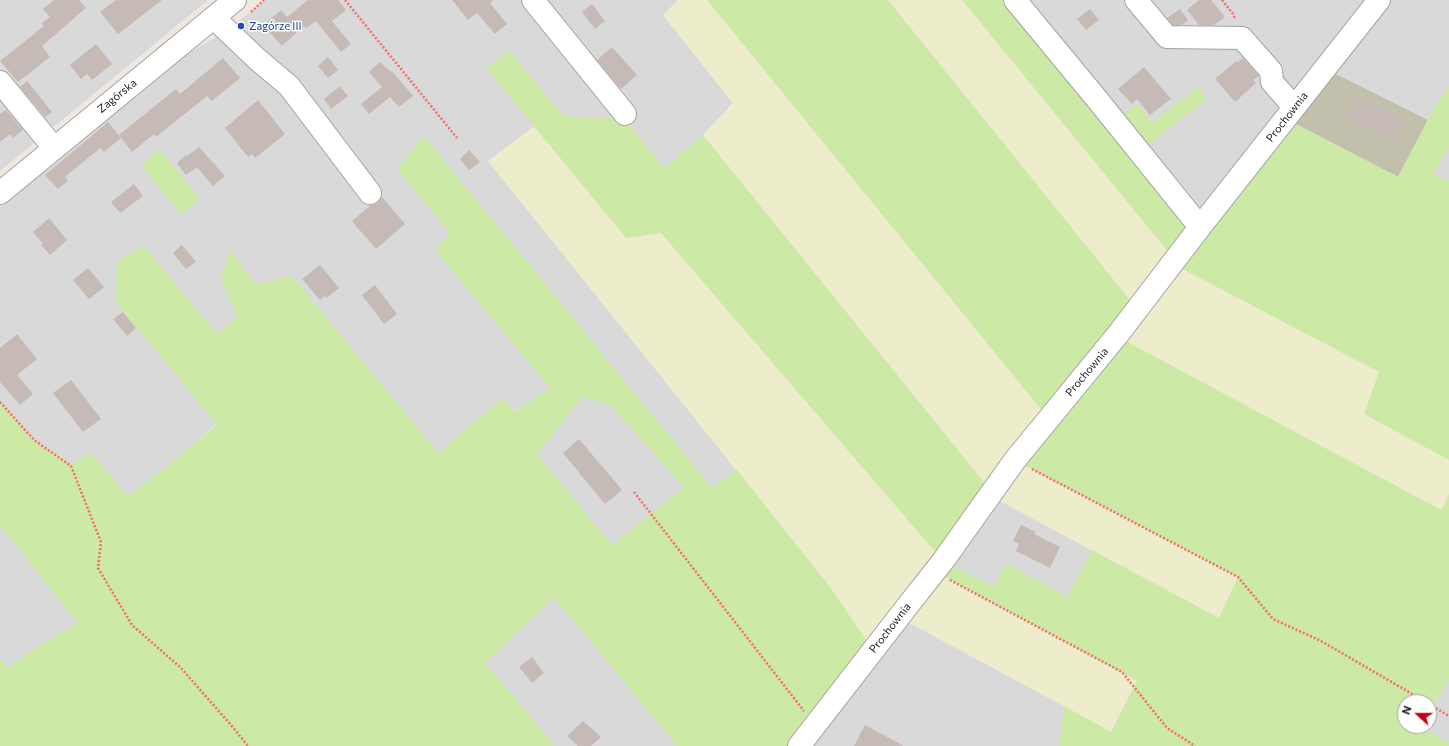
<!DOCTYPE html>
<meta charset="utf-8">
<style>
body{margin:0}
#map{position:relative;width:1449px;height:746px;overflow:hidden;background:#eee8e1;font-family:Commissioner,sans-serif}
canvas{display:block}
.north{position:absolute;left:1397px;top:694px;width:40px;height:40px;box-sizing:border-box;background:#fff;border:1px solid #a4a4a4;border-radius:50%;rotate:291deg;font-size:11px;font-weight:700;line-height:16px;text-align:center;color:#1c1c1c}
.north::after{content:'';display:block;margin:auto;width:14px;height:18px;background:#c80011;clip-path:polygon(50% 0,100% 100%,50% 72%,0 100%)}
</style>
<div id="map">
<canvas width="1449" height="746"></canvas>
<div class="north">N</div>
</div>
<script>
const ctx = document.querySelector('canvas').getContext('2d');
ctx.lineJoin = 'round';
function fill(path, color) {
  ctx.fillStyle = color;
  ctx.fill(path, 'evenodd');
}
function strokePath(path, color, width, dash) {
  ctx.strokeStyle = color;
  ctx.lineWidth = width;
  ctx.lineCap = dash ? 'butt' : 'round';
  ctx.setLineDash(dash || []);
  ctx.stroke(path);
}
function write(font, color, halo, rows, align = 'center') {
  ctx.font = font + ' Commissioner,sans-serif';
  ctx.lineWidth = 3;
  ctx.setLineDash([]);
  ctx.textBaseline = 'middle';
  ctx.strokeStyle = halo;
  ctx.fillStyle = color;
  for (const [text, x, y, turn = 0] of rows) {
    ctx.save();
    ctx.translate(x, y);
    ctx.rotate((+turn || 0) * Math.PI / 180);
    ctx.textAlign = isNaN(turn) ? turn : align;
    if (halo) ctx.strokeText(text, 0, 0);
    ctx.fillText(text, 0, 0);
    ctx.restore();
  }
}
fill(new Path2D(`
 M 0,0 L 208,0 L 0,171 Z
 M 264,0 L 678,0 L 663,15 L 733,103 L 703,135 L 664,169 L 624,119 L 563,116 L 509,51 L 486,68 L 535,126 L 488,161 L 737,470 L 712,488 L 511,243 L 397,169 L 450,233 L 435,250 L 550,388 L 513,412 L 503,399 L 438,453 L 293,277 L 286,277 L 255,284 L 231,251 L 221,277 L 237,317 L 217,334 L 116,302 L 217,424 L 160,472 L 128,497 L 90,452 L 71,466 L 34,440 L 0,402 L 0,205 L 176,62 L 195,49 L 218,36 L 258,7 Z
 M 1003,0 L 1368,0 L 1188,231 Z
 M 1386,0 L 1449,0 L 1449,86 L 1434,108 L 1398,177 L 1290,121 Z
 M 1449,148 L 1449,182 L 1433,174 Z
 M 582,397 L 610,405 L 684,487 L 612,545 L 537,454 Z
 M 993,497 L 1093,551 L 1067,597 L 1007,563 L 993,587 L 946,563 Z
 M 0,525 L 78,623 L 33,650 L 7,668 L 0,659 Z
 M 554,597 L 677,746 L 555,746 L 485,663 Z
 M 902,619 L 1064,706 L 1059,746 L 809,746 Z
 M 1449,679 L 1449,746 L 1410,746 L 1421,726 L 1429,726 L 1429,712 Z`), '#dad9d9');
fill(new Path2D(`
 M 1330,71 L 1428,120 L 1398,177 L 1290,121 Z`), '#c2c0ad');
fill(new Path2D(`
 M 678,0 L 707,0 L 1049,419 L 992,492 L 703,135 L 733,103 L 663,15 Z
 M 888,0 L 962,0 L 1170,254 L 1134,305 Z
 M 535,126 L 626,238 L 661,233 L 943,561 L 873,650 L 830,587 L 488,161 Z
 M 1175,265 L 1380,373 L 1364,414 L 1449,460 L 1449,494 L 1441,510 L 1120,338 Z
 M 1020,463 L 1238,577 L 1219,619 L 993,497 Z
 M 937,573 L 1137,681 L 1111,732 L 1064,706 L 902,619 Z`), '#ededcc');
fill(new Path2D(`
 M 707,0 L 888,0 L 1134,305 L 1049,419 Z
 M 962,0 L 1003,0 L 1185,216 L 1188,231 L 1170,254 Z
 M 509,50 L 563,116 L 624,119 L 664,168 L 703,135 L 992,492 L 943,561 L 661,233 L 626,238 L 486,68 Z
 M 1449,86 L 1449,148 L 1433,174 L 1449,182 L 1449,460 L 1364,414 L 1379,372 L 1175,265 L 1290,121 L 1398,177 L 1434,108 Z
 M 1198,87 L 1207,99 L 1146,146 L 1121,116 L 1137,104 L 1153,122 Z
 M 424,136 L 712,488 L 737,470 L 830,587 L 873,650 L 799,746 L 677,746 L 554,597 L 485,663 L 555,746 L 0,746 L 0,659 L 7,668 L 33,650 L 78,623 L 0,525 L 0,402 L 34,440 L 71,465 L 90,452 L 128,496 L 160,472 L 217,425 L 116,302 L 117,261 L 144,246 L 217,334 L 237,317 L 221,277 L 231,251 L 255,284 L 286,277 L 293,277 L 438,453 L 503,398 L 514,412 L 550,388 L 435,250 L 450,233 L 397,169 ZM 582,397 L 610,405 L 684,487 L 612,545 L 537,454 Z
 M 159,149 L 200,199 L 181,214 L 141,165 Z
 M 1120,338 L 1441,510 L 1449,494 L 1449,679 L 1429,712 L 1429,702 L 1405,702 L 1405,726 L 1421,726 L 1420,727 L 1449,743 L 1449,746 L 1059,746 L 1064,706 L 1111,732 L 1137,681 L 938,573 L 946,563 L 993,586 L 1007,563 L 1067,597 L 1092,550 L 1219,618 L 1238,577 L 1020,463 Z`), '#cce9a6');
fill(new Path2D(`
 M 54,0 L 79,0 L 86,8 L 42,46 L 50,57 L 18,82 L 0,61 L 44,26 L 42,23 L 50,17 L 43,9 Z
 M 116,0 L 162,0 L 118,34 L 100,12 Z
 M 308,0 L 338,0 L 346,10 L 332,21 L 351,44 L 341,52 L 316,21 L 306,28 L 304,26 L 282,46 L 263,25 L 281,10 L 287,17 Z
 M 452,0 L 493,0 L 490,3 L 507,24 L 495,34 L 477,13 L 468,20 Z
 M 1199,0 L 1211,0 L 1225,17 L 1214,25 L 1199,25 L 1187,10 Z
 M 592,4 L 605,21 L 595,29 L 582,12 Z
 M 1090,9 L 1099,20 L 1086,30 L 1077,19 Z
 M 1180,9 L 1188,20 L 1182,25 L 1173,25 L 1167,18 Z
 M 96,44 L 112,64 L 92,80 L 87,74 L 81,79 L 70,65 Z
 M 612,47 L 637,75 L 621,89 L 597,60 Z
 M 328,57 L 338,70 L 328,78 L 318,66 Z
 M 223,58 L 240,78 L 212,101 L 207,96 L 156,137 L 154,134 L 132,152 L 119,135 L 176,89 L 180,94 Z
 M 1243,58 L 1259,76 L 1253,80 L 1256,83 L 1235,102 L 1215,79 L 1236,61 L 1238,62 Z
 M 380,62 L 391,72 L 392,71 L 413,96 L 399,107 L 390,97 L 369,114 L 361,104 L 382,87 L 369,72 Z
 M 1144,67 L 1171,99 L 1150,115 L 1137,99 L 1132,104 L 1118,89 Z
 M 27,81 L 52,112 L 45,117 L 20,87 Z
 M 340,86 L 348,96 L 331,109 L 324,99 Z
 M 258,100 L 285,134 L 255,158 L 252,154 L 248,157 L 225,128 Z
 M 1357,102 L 1369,109 L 1372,103 L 1404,121 L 1392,141 L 1348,119 Z
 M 6,110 L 23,130 L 13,138 L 10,134 L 0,142 L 0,114 Z
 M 108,122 L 121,138 L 104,152 L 100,148 L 65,177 L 68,181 L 58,189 L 45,175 Z
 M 199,147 L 225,176 L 213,186 L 197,167 L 186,175 L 177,163 L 186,155 L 187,156 Z
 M 469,150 L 480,162 L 469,170 L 460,159 Z
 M 134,184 L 143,196 L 120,213 L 111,202 Z
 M 382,197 L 405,224 L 376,249 L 352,221 L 371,205 L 378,203 Z
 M 49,218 L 67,240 L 50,255 L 41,245 L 43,244 L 33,232 Z
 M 182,245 L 196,262 L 186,269 L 173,253 Z
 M 320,265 L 339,288 L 327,298 L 325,296 L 320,300 L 302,279 Z
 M 88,268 L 104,287 L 89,299 L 73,280 Z
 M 375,285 L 397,314 L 384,324 L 362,295 Z
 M 123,312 L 136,328 L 127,336 L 113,319 Z
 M 17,334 L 37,359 L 17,375 L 33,394 L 20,405 L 0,382 L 0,348 Z
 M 71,380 L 101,419 L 83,432 L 53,393 Z
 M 579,439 L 622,490 L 605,504 L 563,453 Z
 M 1021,525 L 1036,532 L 1034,534 L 1060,547 L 1050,568 L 1016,551 L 1019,544 L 1013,541 Z
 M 532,657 L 544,673 L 532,683 L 519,667 Z
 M 583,721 L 601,737 L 591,746 L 578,746 L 567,736 Z
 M 865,725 L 904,746 L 854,746 Z`), '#c5bab5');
const minor = new Path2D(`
 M 533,0 L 625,114
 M 1015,0 L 1096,98 L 1200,227
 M 1136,0 L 1167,37 L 1242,38 L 1271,71 L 1272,82 L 1294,107
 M 214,18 L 257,59 L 289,86 L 370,193
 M 0,82 L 54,148
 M 0,193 L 235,0
 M 799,746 L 909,604 L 943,561 L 1015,460 L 1119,333 L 1200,227 L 1379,0`);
strokePath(minor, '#a3a3a3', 24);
strokePath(new Path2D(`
 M 345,0 L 457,138
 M 1222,0 L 1233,14 L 1235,19
 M 251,12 L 264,0
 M 0,402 L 34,440 L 71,466 L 101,542 L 98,568 L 132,625 L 181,668 L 231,725 L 248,746
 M 1032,469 L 1238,577 L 1273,619 L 1321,641 L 1426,702
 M 634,492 L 804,711
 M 950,580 L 1122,672 L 1167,728 L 1195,746
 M 1429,704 L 1449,716`), '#fa6966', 2.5, [2, 2]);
strokePath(minor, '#fff', 22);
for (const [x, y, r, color] of [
 [241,26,4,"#1a4fb4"]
]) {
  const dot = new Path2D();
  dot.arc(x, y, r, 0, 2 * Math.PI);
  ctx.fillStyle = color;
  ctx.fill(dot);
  strokePath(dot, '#fff', 1.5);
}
write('11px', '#164399', '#fff', [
 ["Zagórze III",249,26]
], 'left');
write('11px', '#1c1c1c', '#fff', [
 ["Zagórska",117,96,-39],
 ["Prochownia",1287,117,-52],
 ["Prochownia",1087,372,-50],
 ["Prochownia",890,628,-52]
]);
</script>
